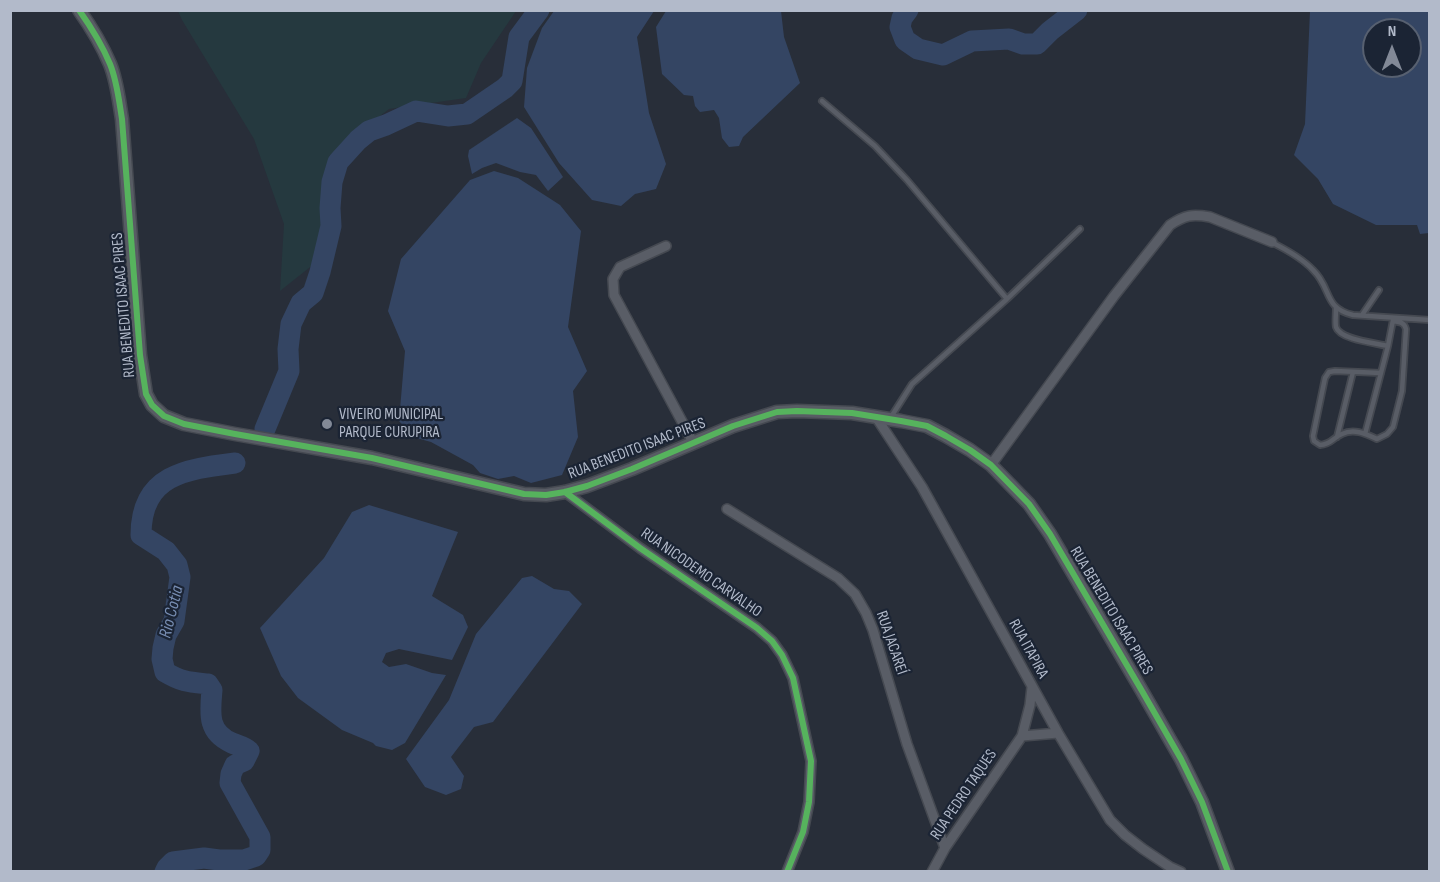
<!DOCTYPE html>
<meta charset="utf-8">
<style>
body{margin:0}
#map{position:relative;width:1440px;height:882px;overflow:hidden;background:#282e39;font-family:"Sofia Sans Condensed",sans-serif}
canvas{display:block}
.frame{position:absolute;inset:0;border:12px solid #b2baca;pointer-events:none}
.north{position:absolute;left:1362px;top:18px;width:60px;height:60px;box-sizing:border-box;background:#1b2434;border:2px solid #576070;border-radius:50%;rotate:0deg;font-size:16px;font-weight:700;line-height:24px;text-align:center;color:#b2baca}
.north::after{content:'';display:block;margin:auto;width:21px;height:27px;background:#828997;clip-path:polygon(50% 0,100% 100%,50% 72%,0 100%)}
</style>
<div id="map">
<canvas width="1440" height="882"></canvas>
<div class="frame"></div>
<div class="north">N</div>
</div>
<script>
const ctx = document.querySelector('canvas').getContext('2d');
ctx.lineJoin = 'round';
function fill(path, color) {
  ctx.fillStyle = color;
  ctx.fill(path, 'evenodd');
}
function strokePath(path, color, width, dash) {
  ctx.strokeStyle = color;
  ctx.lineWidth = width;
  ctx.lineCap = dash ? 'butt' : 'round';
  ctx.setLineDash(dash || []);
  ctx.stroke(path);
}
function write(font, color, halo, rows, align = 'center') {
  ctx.font = font + ' "Sofia Sans Condensed",sans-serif';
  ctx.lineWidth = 4.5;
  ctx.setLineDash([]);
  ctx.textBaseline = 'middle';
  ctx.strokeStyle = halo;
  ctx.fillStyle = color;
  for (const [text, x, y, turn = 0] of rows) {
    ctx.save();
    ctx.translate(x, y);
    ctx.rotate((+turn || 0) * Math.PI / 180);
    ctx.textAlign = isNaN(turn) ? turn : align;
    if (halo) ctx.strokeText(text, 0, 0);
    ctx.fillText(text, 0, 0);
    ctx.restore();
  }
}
fill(new Path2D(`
 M 178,11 L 516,11 L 481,63 L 466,98 L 389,109 L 329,156 L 324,256 L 280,291 L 284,224 L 254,139 L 182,20 Z`), '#25393f');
fill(new Path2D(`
 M 554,11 L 654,11 L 637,37 L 649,113 L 666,164 L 656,189 L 635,194 L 621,206 L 592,200 L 559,163 L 524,107 L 527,68 L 542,28 Z
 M 666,11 L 781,11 L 784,37 L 800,83 L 743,137 L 739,146 L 729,147 L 722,138 L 719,118 L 714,110 L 700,112 L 695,106 L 693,96 L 684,95 L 662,74 L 656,27 Z
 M 1310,11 L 1429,11 L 1429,233 L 1420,234 L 1417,225 L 1376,225 L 1333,204 L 1318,179 L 1294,155 L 1305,124 ZM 1374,30 L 1410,30 L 1410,66 L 1374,66 Z
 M 517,118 L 531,128 L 563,177 L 548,191 L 536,175 L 520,172 L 496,163 L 482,168 L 472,174 L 468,156 L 469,150 Z
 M 494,171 L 518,178 L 560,205 L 581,231 L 568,327 L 587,371 L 573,391 L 578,437 L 562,475 L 531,483 L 514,476 L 498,479 L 480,473 L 473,465 L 431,442 L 413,437 L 399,421 L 405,351 L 388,311 L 401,259 L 470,180 Z
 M 369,505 L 458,532 L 432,596 L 463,615 L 468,627 L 452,660 L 399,649 L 386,653 L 382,662 L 389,667 L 406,664 L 432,673 L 446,675 L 405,743 L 392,750 L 376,746 L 373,743 L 342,730 L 298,698 L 281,676 L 260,628 L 324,558 L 352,512 Z
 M 532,576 L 554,589 L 569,591 L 582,604 L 493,722 L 474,727 L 451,757 L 464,776 L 461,789 L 446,795 L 425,787 L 406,759 L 449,700 L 476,634 L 522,578 Z`), '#344563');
strokePath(new Path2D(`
 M 908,10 L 902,18 L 900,27 L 905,40 L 918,49 L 943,55 L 972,41 L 1009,39 L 1023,44 L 1037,44 L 1050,31 L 1077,10
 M 265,429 L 289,371 L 288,349 L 291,324 L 301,303 L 313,293 L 320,272 L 331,226 L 330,208 L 332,182 L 338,162 L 358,140 L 369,131 L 386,125 L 416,111 L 448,116 L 467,114 L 505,88 L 512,81 L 519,37 L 539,10
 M 165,872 L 167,868 L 173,862 L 204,858 L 219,860 L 244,860 L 256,856 L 260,850 L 260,837 L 230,783 L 231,774 L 235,765 L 244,761 L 249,751 C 244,746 239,746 232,743 C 207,732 210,713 212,690 L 208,684 C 188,682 182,682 165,672 L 162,659 L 163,648 L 166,635 L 174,621 L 180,577 L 177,565 L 166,551 L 141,535 C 141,474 187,469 235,463`), '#344563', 21);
const lane = new Path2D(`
 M 822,101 L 875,146 L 907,180 L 1007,299
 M 1273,243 C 1287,250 1302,258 1313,270 C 1332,288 1323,308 1353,315 L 1430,320
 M 1336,308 C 1336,314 1335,322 1336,327 C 1340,340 1376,343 1388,346
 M 1362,315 L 1379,290
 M 1381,373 L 1335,371 L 1329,372 L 1325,378 L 1313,436 L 1314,441 L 1320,445 C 1332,444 1332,438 1342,434 C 1354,428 1366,434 1377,439 L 1387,434 L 1393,427 L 1402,391 L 1406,329 C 1404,322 1400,322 1393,321
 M 891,417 L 912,384 L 1007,299 L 1080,229
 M 1365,434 L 1388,346 L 1393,320
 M 1337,437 L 1353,372`);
const street = new Path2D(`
 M 666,246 L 620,267 L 613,279 L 614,295 L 693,442
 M 876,417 L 922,487 L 1058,733 L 1110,820 L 1125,835 L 1143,849 L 1170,867 L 1181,872
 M 991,465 L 1114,296 L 1170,225 C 1185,215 1192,214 1210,217 L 1272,242
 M 565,492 L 640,548 L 757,628 L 772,641 L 782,655 L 793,678 L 811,761 L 809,802 L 803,832 L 787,872
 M 727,509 L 838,578 L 855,594 L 866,613 L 873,630 L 907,744 L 945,848
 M 1022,736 L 1058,733
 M 932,872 L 945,848 L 1022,736 L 1030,705 L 1032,687`);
const secondary = new Path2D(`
 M 79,10 C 91,27 102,45 110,64 C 117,81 119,101 122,119 L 140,355 L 146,394 L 152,405 L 164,416 L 184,424 L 235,434 L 372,458 L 524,494 L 546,495 L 565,492 L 587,486 L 632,469 L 733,426 L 777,412 L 797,411 L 852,413 L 901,421 L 927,426 L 946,436 L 970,450 L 991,465 L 1029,504 L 1050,534 L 1142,691 L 1181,759 L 1202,802 L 1228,872`);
strokePath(lane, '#454951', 8);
strokePath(street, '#454951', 12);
strokePath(secondary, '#454951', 15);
strokePath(lane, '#595d66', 4.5);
strokePath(street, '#595d66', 9);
strokePath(secondary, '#585c64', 12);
strokePath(new Path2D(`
 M 79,10 C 91,27 102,45 110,64 C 117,81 119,101 122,119 L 140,355 L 146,394 L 152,405 L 164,416 L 184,424 L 235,434 L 372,458 L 524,494 L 546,495 L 565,492 L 587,486 L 632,469 L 733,426 L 777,412 L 797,411 L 852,413 L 901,421 L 927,426 L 946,436 L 970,450 L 991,465 L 1029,504 L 1050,534 L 1142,691 L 1181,759 L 1202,802 L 1228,872
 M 565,492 L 640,548 L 757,628 L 772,641 L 782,655 L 793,678 L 811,761 L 809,802 L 803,832 L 787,872`), '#56b35d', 6);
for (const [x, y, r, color] of [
 [327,424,6,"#828997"]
]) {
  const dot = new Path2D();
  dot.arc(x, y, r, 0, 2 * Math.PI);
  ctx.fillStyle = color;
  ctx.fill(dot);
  strokePath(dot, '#1b2434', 2);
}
write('16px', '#b2baca', '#1b2434', [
 ["RUA BENEDITO ISAAC PIRES",124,305,-95],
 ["RUA BENEDITO ISAAC PIRES",637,449,-21],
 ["RUA NICODEMO CARVALHO",701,573,35],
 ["RUA BENEDITO ISAAC PIRES",1111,611,59],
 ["RUA JACAREÍ",891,643,71],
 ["RUA ITAPIRA",1028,649,61],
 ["RUA PEDRO TAQUES",964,795,-56]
]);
write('16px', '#b2baca', '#1b2434', [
 ["VIVEIRO MUNICIPAL",339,415],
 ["PARQUE CURUPIRA",339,433]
], 'left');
write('italic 18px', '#788eb3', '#1b2434', [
 ["Rio Cotia",172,612,-76]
]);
</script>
